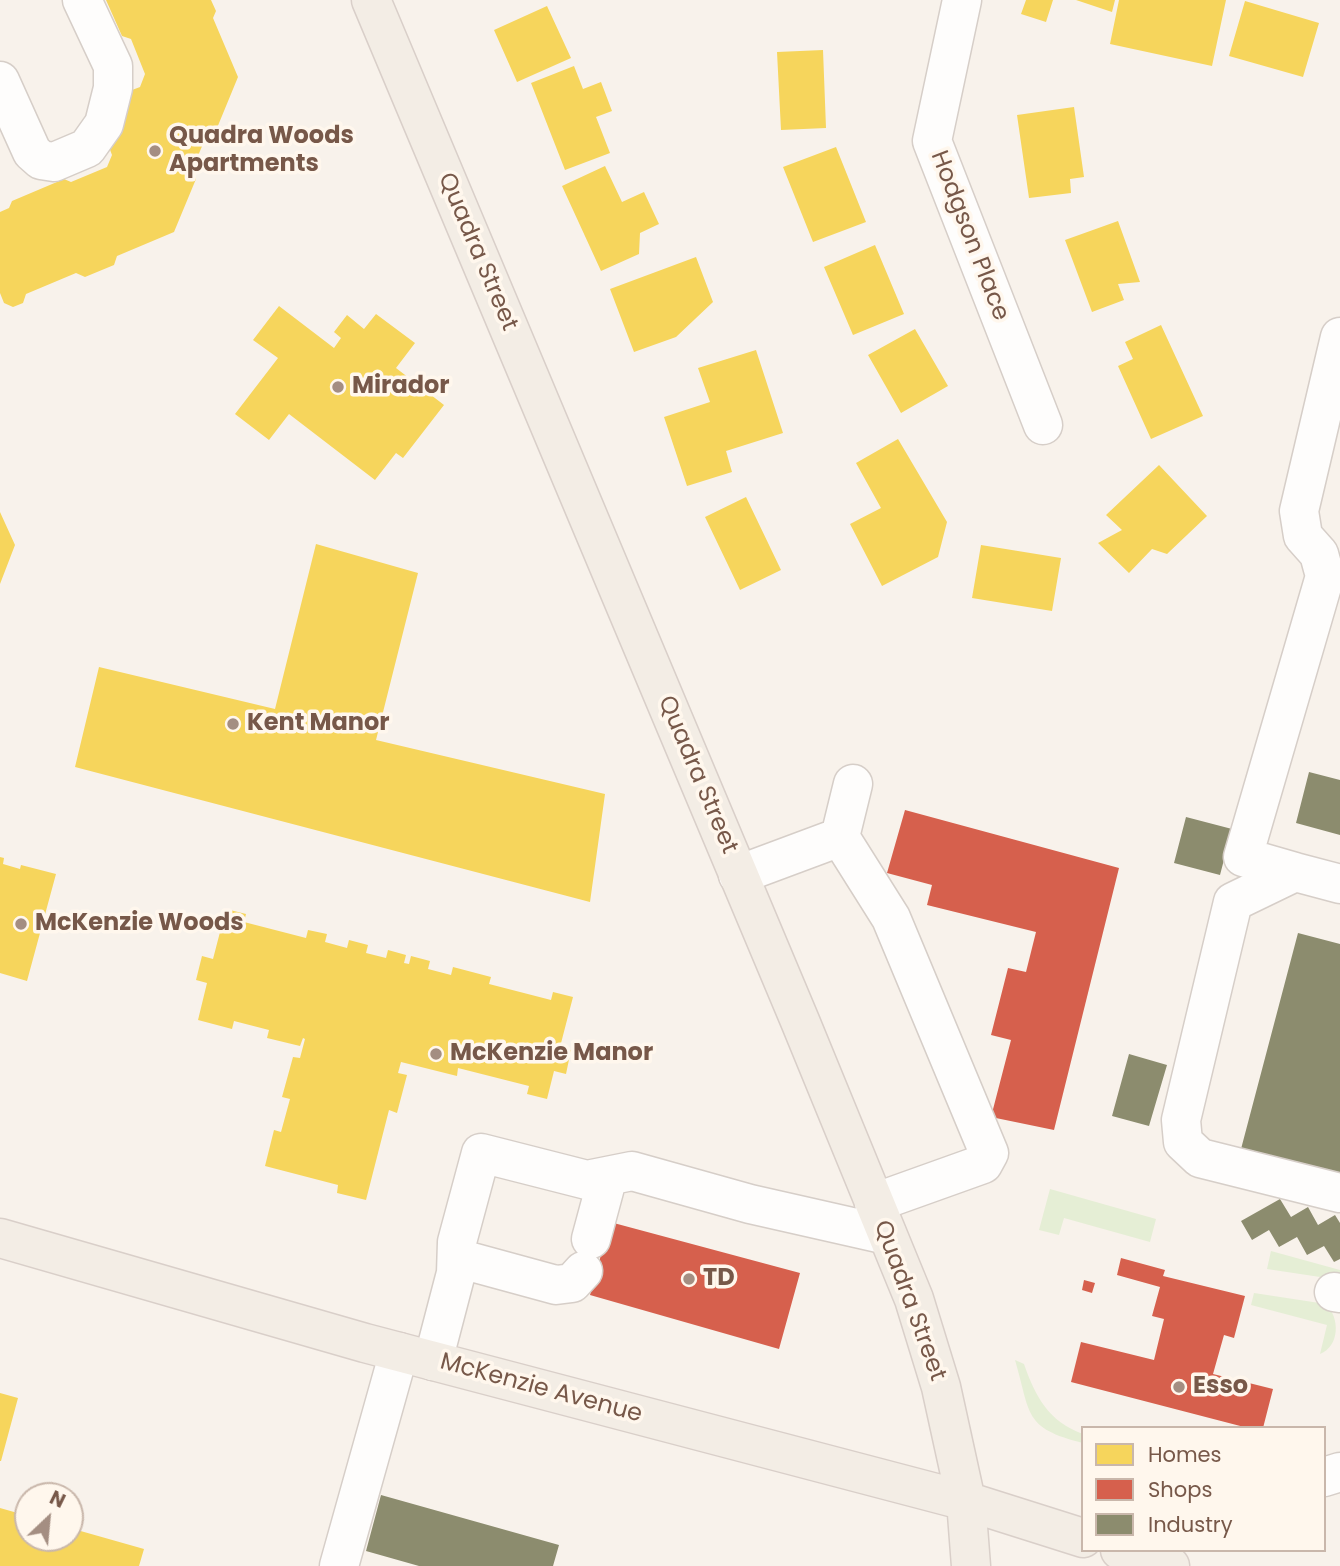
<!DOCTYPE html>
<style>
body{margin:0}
#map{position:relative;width:1340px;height:1566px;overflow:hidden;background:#f8f2eb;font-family:Poppins,sans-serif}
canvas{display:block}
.legend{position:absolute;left:1081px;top:1426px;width:245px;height:126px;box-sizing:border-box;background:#fff7ed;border:2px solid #c9b7ab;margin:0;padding:9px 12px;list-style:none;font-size:21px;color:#775849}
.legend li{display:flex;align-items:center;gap:14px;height:35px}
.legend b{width:35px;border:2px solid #c9b7ab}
.north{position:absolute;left:14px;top:1482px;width:70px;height:70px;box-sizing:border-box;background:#fff7ed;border:2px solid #c9b7ab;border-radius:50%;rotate:26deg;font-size:19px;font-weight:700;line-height:28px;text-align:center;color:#775849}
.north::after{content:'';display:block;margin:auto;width:24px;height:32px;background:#a48e82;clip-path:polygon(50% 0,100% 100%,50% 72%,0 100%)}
</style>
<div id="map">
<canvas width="1340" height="1566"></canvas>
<ul class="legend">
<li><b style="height:19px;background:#f6d55c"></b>Homes</li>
<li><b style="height:19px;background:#d6604d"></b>Shops</li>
<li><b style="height:19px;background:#8c8c6e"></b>Industry</li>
</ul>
<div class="north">N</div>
</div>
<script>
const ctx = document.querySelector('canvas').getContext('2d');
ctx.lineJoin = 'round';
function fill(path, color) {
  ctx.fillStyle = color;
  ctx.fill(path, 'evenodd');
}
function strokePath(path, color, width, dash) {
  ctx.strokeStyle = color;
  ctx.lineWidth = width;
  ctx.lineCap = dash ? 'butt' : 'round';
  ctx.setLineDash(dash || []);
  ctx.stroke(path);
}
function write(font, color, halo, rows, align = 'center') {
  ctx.font = font + ' Poppins,sans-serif';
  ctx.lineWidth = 7;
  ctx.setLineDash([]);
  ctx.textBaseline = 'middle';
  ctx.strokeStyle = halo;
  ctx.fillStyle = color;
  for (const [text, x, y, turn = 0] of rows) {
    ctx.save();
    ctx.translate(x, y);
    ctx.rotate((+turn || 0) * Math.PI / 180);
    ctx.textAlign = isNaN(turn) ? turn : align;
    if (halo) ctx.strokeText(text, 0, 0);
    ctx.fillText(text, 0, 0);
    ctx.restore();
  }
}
fill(new Path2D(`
 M 1050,1189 L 1156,1219 L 1150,1242 L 1064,1218 L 1059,1235 L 1039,1230 Z
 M 1271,1251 L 1340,1270 L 1340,1280 L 1267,1269 Z
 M 1254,1293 L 1326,1304 C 1340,1318 1340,1346 1320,1354 L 1327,1325 L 1251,1305 Z
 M 1015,1360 L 1024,1364 C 1035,1396 1049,1422 1083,1434 L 1083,1443 C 1023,1428 1031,1414 1015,1360 Z`), '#e5eed5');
fill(new Path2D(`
 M 106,0 L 211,0 L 216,11 L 213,18 L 238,77 L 217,128 L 208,132 L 192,170 L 196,179 L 174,232 L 117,256 L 114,265 L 85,277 L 76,273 L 26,294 L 23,303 L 13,307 L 4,303 L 0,293 L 0,212 L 9,208 L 12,201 L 64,179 L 71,182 L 107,167 L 112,155 L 109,147 L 132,90 L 140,87 L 145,74 L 131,39 L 122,36 Z
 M 1026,0 L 1053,0 L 1046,22 L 1021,14 Z
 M 1076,0 L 1115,0 L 1112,12 Z
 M 1119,0 L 1226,0 L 1212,66 L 1110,44 Z
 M 1245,1 L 1319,23 L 1303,77 L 1229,56 Z
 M 547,6 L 571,58 L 517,82 L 494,30 Z
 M 823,50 L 826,128 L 781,130 L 777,52 Z
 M 574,66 L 583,89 L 601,82 L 612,111 L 596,117 L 610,153 L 565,170 L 531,83 Z
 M 1074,107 L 1084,177 L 1070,179 L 1071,193 L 1029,198 L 1017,115 Z
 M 836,147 L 866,222 L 813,242 L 783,167 Z
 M 605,166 L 622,202 L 644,192 L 659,224 L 640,233 L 639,254 L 601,271 L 562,186 Z
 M 1118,221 L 1140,282 L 1118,284 L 1124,300 L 1092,312 L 1065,240 Z
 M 875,245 L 904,314 L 853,335 L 824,267 Z
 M 696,257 L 713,302 L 676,337 L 634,352 L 610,289 Z
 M 279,306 L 334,348 L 341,338 L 334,332 L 347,315 L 364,329 L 376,314 L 415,343 L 396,368 L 444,405 L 403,458 L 396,453 L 375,480 L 289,414 L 269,440 L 235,414 L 278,358 L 253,340 Z
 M 1161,325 L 1203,416 L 1151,439 L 1118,366 L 1133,359 L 1125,342 Z
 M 915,329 L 948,386 L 901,413 L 868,355 Z
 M 756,350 L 783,433 L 726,451 L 732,472 L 687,486 L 664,417 L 710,402 L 698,368 Z
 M 898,439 L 947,522 L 938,557 L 882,586 L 850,524 L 881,508 L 856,463 Z
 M 1159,465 L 1207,516 L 1167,554 L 1152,549 L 1129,573 L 1098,543 L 1122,530 L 1106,515 Z
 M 746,497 L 781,570 L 740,590 L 705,517 Z
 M 0,512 L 15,545 L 0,584 Z
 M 316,544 L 418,573 L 376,740 L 605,794 L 590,902 L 75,767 L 99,667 L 275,709 Z
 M 981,545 L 1061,558 L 1052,611 L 972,598 Z
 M 0,857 L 4,858 L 3,864 L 20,869 L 21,865 L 56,874 L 27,981 L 0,973 Z
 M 226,909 L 246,914 L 244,922 L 306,938 L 308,930 L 327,934 L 325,942 L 347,948 L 349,940 L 368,945 L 366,953 L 386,958 L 388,950 L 406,955 L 404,963 L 409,964 L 411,956 L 430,961 L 428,969 L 451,975 L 453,967 L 491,977 L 489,984 L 551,1000 L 553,992 L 573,997 L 560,1047 L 571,1050 L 566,1074 L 554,1071 L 547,1099 L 527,1094 L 529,1086 L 458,1068 L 457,1076 L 401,1062 L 398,1073 L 407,1075 L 397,1113 L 389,1110 L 366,1200 L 337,1193 L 338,1185 L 265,1166 L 274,1130 L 281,1132 L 290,1099 L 282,1097 L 293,1057 L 300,1058 L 305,1039 L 303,1038 L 300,1046 L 267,1038 L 269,1030 L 234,1021 L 232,1029 L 198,1020 L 207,983 L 196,980 L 202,956 L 213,959 Z
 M 0,1393 L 18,1398 L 1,1461 L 0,1461 Z
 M 0,1508 L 28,1516 L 28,1538 L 70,1538 L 70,1528 L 144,1549 L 139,1566 L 0,1566 Z`), '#f6d55c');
fill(new Path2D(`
 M 905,810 L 1119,868 L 1054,1130 L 991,1117 L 1011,1040 L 991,1035 L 1008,968 L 1026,972 L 1036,932 L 927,905 L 932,885 L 887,873 Z
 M 610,1222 L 800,1273 L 779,1349 L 590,1295 Z
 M 1121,1258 L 1165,1270 L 1163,1276 L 1245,1296 L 1234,1338 L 1224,1335 L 1213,1374 L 1273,1389 L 1263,1428 L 1248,1428 L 1071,1382 L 1081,1342 L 1154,1360 L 1164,1319 L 1152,1316 L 1160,1287 L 1117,1275 Z
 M 1084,1280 L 1095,1283 L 1092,1293 L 1082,1290 Z`), '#d6604d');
fill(new Path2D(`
 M 1309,772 L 1340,780 L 1340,835 L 1296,823 Z
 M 1186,817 L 1232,829 L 1220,875 L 1174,863 Z
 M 1298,933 L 1340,944 L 1340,1176 L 1241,1149 Z
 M 1129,1054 L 1167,1065 L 1149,1126 L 1112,1116 Z
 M 1280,1199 L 1291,1217 L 1308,1207 L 1318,1225 L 1335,1215 L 1340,1223 L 1340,1259 L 1334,1262 L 1324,1246 L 1307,1255 L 1297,1237 L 1279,1247 L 1269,1230 L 1252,1240 L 1241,1221 Z
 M 381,1495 L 559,1545 L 553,1566 L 419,1566 L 366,1551 Z`), '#8c8c6e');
const minor = new Path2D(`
 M 962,0 L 932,141 L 1043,425
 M 0,81 L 32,152 L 41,160 L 54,162 L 87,148 L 104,124 L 113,88 L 113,66 L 82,0
 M 853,784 L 840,837 L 891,918 L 989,1153 L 983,1164 L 874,1203
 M 1295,872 L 1243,857 L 1325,576 L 1319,554 L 1303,536 L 1299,511 L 1340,337
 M 738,875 L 840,837
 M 1340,884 L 1295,872 L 1233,902 L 1181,1120 L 1183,1142 L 1200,1158 L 1340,1193
 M 591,1239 L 608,1176
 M 457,1258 L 556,1285 L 572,1283 L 583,1271
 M 1334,1292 L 1340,1293
 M 433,1361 L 456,1273 L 457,1242 L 481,1153 L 587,1180 L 632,1171 L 750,1204 L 887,1235
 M 1324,1477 L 1340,1472
 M 339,1566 L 399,1352`);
const major = new Path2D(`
 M 371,0 L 800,1021 L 914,1299 L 941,1387 L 966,1501 L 971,1566
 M 0,1238 L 365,1343 L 966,1501 L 1083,1538
 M 1120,1550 L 1170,1566`);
strokePath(minor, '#d6cec8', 41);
strokePath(major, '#d9cfc9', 41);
strokePath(minor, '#fefdfc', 38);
strokePath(major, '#f3ede5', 38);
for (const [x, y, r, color] of [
 [155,151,7,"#a48e82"],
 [338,387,7,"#a48e82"],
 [233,724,7,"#a48e82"],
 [21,924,7,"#a48e82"],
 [436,1054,7,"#a48e82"],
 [689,1279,7,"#a48e82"],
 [1179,1387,7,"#a48e82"]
]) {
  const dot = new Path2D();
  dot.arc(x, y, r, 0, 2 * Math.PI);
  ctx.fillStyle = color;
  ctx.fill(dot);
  strokePath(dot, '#fff7ed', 2.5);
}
write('bold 24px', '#775849', '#fff7ed', [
 ["Quadra Woods",169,137],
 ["Apartments",169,165],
 ["Mirador",352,387],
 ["Kent Manor",247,724],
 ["McKenzie Woods",35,924],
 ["McKenzie Manor",450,1054],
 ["TD",703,1279],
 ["Esso",1193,1387]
], 'left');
write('24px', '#775849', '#fff7ed', [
 ["Hodgson Place",969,236,69],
 ["Quadra Street",477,252,67],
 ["Quadra Street",697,775,67],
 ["Quadra Street",909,1301,70],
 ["McKenzie Avenue",541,1389,15]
]);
</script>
